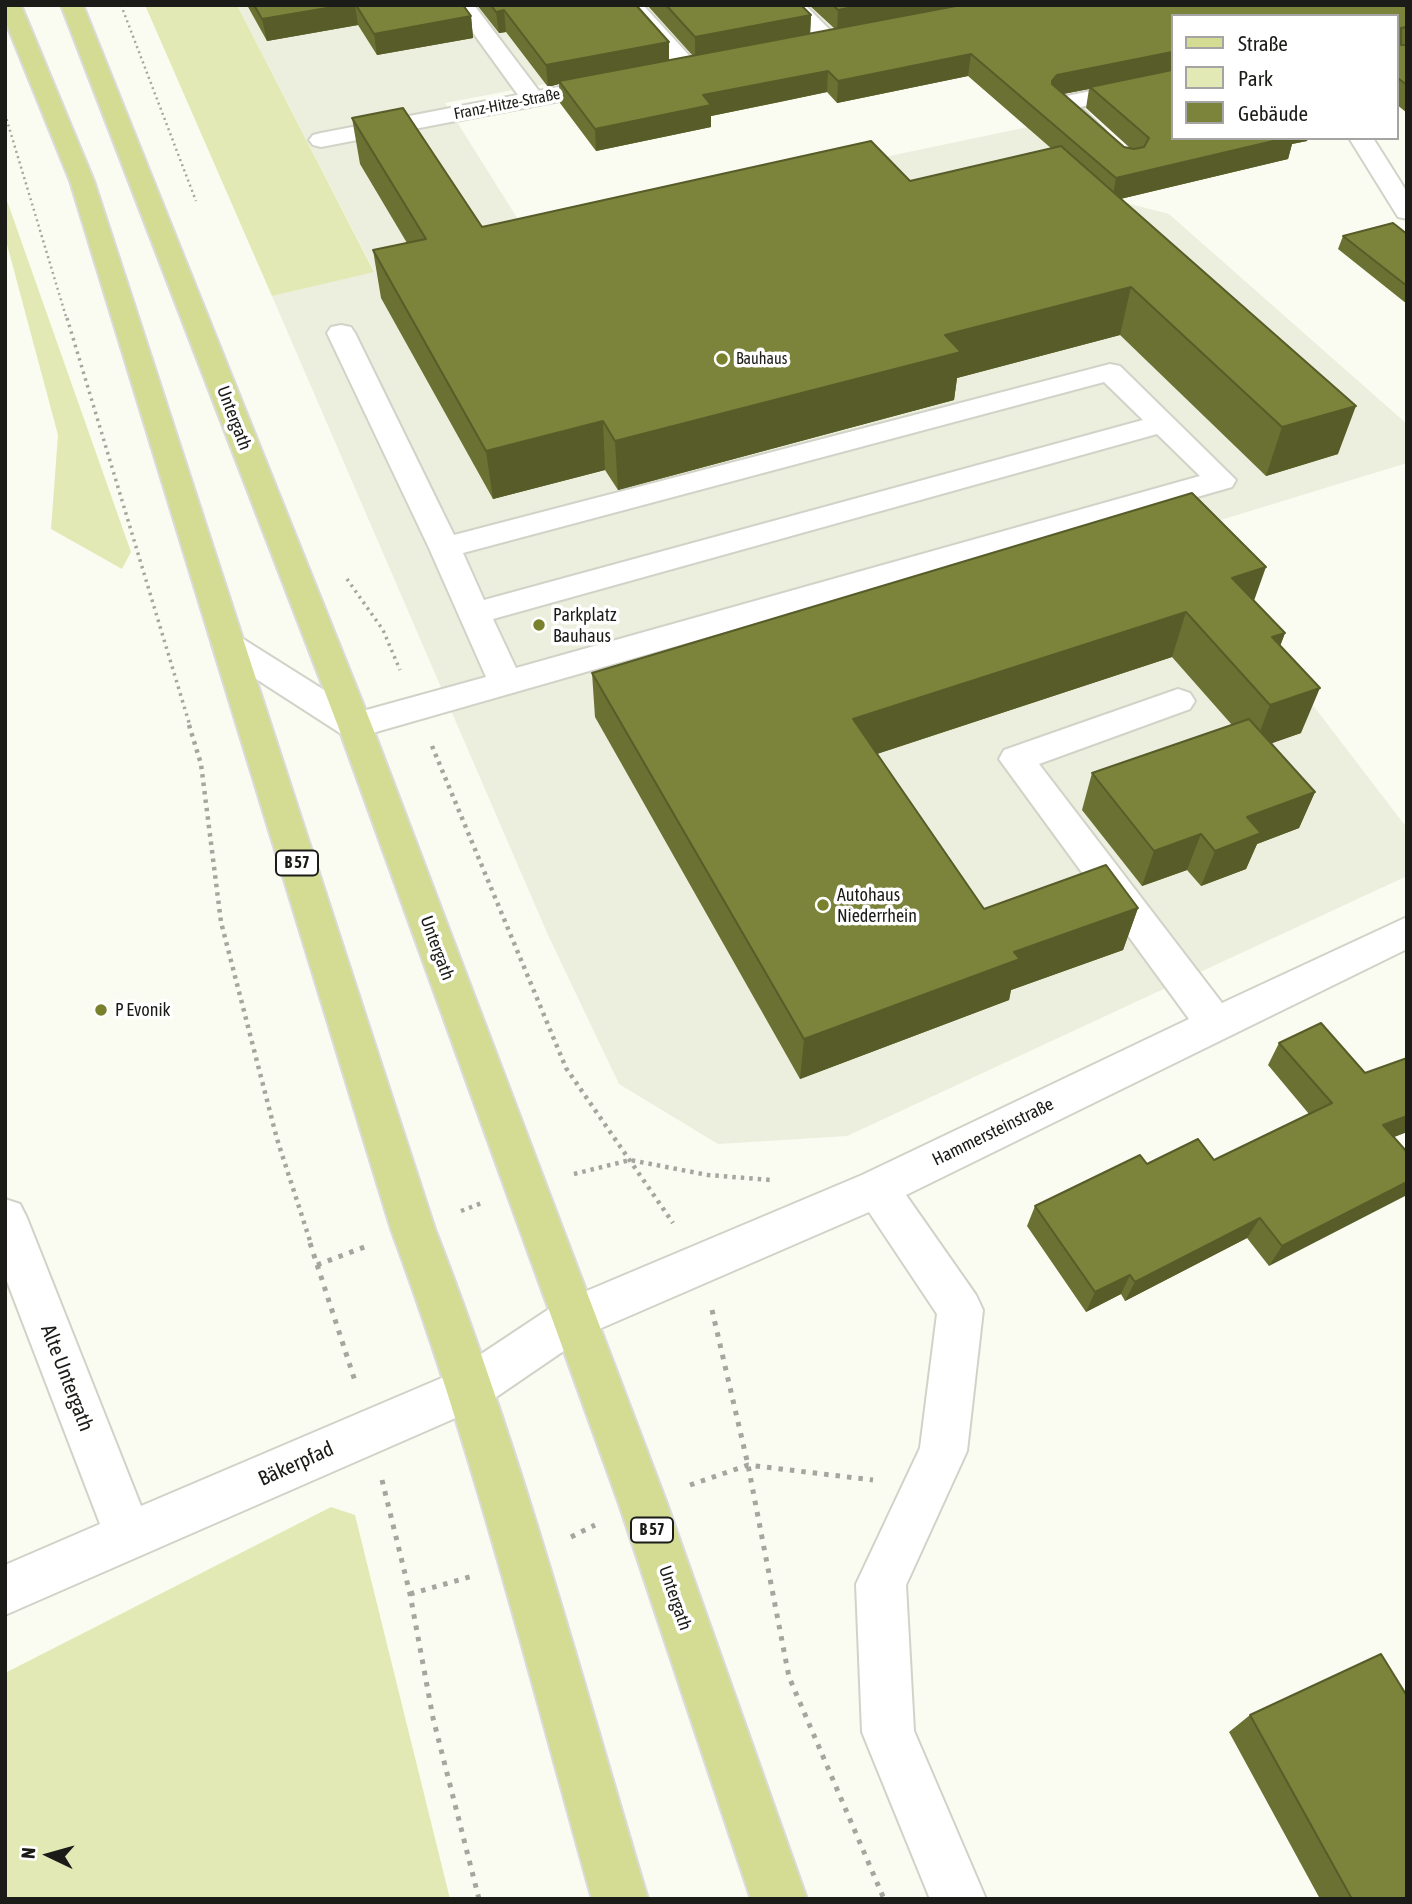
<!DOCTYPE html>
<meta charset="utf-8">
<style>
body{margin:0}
#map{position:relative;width:1412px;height:1904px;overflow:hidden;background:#fafcf1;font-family:"Asap Condensed",sans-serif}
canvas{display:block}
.frame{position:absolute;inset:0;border:7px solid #1b1c18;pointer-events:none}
.legend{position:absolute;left:1171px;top:14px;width:228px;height:126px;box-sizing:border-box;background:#fff;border:2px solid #a4a4a3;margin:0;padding:9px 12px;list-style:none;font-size:21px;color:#1b1c18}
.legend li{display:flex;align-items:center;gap:14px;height:35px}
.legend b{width:35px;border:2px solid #a4a4a3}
.north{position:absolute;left:14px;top:1820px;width:70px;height:70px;-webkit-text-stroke:5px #fff;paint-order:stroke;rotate:275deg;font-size:19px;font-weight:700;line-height:28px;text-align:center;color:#1b1c18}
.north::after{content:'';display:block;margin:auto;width:24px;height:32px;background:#1b1c18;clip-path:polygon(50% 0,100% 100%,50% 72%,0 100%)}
</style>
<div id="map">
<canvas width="1412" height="1904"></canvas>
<div class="frame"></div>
<ul class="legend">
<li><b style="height:9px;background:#d4db92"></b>Straße</li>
<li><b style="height:19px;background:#e2e9b5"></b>Park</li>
<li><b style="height:19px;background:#7c833a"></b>Gebäude</li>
</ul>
<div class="north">N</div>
</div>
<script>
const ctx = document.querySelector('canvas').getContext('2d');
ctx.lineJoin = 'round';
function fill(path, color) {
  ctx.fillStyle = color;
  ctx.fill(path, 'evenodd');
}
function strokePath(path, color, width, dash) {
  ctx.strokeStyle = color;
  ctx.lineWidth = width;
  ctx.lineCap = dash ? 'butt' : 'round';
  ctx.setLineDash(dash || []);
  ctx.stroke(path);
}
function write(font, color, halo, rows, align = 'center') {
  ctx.font = font + ' "Asap Condensed",sans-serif';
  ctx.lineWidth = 7;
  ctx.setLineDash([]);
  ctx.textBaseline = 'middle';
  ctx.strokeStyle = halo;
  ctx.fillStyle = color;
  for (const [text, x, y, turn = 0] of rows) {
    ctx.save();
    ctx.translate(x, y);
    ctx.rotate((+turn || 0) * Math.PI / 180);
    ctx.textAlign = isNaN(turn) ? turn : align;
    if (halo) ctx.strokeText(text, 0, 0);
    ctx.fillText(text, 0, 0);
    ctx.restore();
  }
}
fill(new Path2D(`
 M 237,5 L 965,5 L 445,103 L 526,232 L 1028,127 L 1111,199 L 1169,214 L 1407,424 L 1407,463 L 1152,541 L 1299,687 L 1407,828 L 1407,876 L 847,1136 L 718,1144 L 619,1084 L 548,935 L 272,296 L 374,271 Z`), '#ecefdd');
fill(new Path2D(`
 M 145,5 L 237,5 L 374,272 L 272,296 Z
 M 5,195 L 131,552 L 122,569 L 51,529 L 58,435 L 5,237 Z
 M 331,1507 L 355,1515 L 450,1899 L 5,1899 L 5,1673 Z`), '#e2e9b5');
const minor = new Path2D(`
 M 453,5 L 474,5 L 539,91 L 611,77 L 619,79 L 622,84 L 619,89 L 611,91 L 321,147 L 313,145 L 309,140 L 313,135 L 321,133 L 518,95 Z
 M 621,5 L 643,5 L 697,64 L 700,69 L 697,74 L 681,74 Z
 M 782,5 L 805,5 L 842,42 L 839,47 L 823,47 Z
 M 1172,74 L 1172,88 L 1080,107 L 1105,131 L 1101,136 C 1083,141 1061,119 1050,104 L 1054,99 L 1062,97 Z
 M 1349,138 L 1373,138 L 1407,192 L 1407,219 L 1398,217 Z
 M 341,325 L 351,327 L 355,333 L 454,535 L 1110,364 L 1120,366 L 1236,480 L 1232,487 L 355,738 L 343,735 L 216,653 L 212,645 L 216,637 L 228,634 L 240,637 L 359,712 L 486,677 L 429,548 L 327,333 L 331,327 ZM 1104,382 L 1143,420 L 484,600 L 463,553 ZM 1157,434 L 1200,476 L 516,668 L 493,619 Z
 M 1178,689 L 1190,693 L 1195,701 L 1190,709 L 1039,764 L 1222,1003 L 1407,917 L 1407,949 L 906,1195 L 976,1295 L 983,1310 L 967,1451 L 906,1585 L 914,1731 L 986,1899 L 930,1899 L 862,1732 L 856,1584 L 920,1448 L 937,1314 L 869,1212 L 590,1333 L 483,1406 L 5,1615 L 5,1565 L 100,1524 L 5,1276 L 5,1199 L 20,1204 L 27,1218 L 141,1506 L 451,1374 L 558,1303 L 862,1175 L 1189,1019 L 999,759 L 1004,750 Z`);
const major = new Path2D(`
 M 5,5 L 21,5 L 94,181 L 435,1229 C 520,1447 581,1675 648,1899 L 592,1899 C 529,1675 472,1447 391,1229 L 70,181 L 5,20 Z
 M 61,5 L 83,5 L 372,726 L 666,1501 L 807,1899 L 751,1899 L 618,1501 L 338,726 Z`);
strokePath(minor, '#d1d3c8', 4);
strokePath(major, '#dbdbda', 4);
strokePath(new Path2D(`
 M 121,5 L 196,201
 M 5,114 L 67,320`), '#a5a79f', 2.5, [2, 3.5]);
strokePath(new Path2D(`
 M 67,318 L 190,726
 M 347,579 L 383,630 L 400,670`), '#a5a79f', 3.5, [2.5, 4.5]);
strokePath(new Path2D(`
 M 189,725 L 201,764 L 221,922 L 277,1139 L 311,1244
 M 432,746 L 566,1068 L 673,1223
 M 574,1174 L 630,1160 L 708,1175 L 771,1180
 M 461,1211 L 482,1203`), '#a5a79f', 4.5, [3.5, 5]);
strokePath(new Path2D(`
 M 310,1243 L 356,1384
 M 317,1265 L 367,1246
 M 712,1310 L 748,1465 L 789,1677 L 884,1899
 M 382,1480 L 410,1594 L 433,1718 L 479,1899
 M 690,1485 L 748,1465 L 873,1480
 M 571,1537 L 595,1525
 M 410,1594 L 473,1576`), '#a5a79f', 5, [4.5, 7]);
fill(minor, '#fff');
fill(major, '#d4db92');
fill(new Path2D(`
 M 247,5 L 463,5 L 471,16 L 473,38 L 377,55 L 358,25 L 267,41 Z
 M 477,5 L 636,5 L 669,61 L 693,56 L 647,5 L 801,5 L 811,15 L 810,34 L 835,29 L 809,5 L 1407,5 L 1407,113 L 1396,104 L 1396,16 L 1172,16 L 1172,138 L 1308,138 L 1307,141 L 1292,144 L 1288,159 L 1120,199 L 1338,454 L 1266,476 L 1120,335 L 957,378 L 954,400 L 618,490 L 605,470 L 493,499 L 381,298 L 373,250 L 407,243 L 360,164 L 352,118 L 482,227 L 910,181 L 1052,149 L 968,76 L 837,103 L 827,92 L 780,102 L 711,116 L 711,127 L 596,151 L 560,103 L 559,84 L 548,87 L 506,32 L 499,33 ZM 1089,89 L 1086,108 L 1130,148 L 1124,147 L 1063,94 Z
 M 1407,234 L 1407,304 L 1338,249 L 1343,236 Z
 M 1254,601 L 1285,633 L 1280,646 L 1301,733 L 1271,743 L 1315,792 L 1299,828 L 1257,844 L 1246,869 L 1201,886 L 1187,870 L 1142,886 L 1082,810 L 1092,773 L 1232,725 L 1172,657 L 877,754 L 984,909 L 1138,908 L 1123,950 L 1011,990 L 1009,1000 L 800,1079 L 595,717 L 592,673 Z
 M 1279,1043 L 1365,1073 L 1407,1058 L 1407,1132 L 1393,1137 L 1269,1266 L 1247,1238 L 1125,1301 L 1121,1294 L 1086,1312 L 1027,1226 L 1035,1206 L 1147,1164 L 1214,1160 L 1309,1114 L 1268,1065 Z
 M 1250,1715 L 1407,1899 L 1320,1899 L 1229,1732 Z`), '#6b7132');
fill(new Path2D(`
 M 345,5 L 355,5 L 358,25 L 267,41 L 262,19 Z
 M 863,5 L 972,5 L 837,31 L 838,10 Z
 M 504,10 L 506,32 L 499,33 L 496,12 Z
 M 811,15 L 810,36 L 695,58 L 695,37 Z
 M 471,16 L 473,38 L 377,55 L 374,34 Z
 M 669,42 L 669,63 L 559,81 L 559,84 L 548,87 L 546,65 Z
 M 1172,52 L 1172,72 L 1090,87 L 1089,89 L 1053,96 L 1052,81 L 1057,75 Z
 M 971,54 L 968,76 L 837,103 L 838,81 Z
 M 828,71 L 827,92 L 711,116 L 711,127 L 596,151 L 595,129 L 703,95 Z
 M 1277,138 L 1308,138 L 1307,141 L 1292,144 L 1288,159 L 1112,201 L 1116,178 Z
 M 1131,287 L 1120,335 L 957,378 L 954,400 L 618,490 L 615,441 L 945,335 Z
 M 1356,406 L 1338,454 L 1266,476 L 1282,427 Z
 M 603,421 L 605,470 L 493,499 L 486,451 Z
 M 1266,567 L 1250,612 L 1232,578 Z
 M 1186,612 L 1172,657 L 849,763 L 853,719 Z
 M 1285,633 L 1268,678 L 1272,637 Z
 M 1320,688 L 1301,733 L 1253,750 L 1270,705 Z
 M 1315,792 L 1299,828 L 1257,844 L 1246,869 L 1201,886 L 1215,851 L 1247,817 Z
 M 1201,834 L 1187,870 L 1142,886 L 1154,851 Z
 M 1138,908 L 1123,950 L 1011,990 L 1009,1000 L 800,1079 L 804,1039 L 1014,952 Z
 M 1407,1116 L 1407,1132 L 1369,1147 L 1383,1125 Z
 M 1407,1182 L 1407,1195 L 1269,1266 L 1282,1246 Z
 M 1260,1218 L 1247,1238 L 1125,1301 L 1135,1282 Z
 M 1130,1275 L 1121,1294 L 1086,1312 L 1095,1292 Z`), '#575c29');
const building = new Path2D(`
 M 254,5 L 345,5 L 262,19 Z
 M 356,5 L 463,5 L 471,16 L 374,34 Z
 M 491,5 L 636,5 L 669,42 L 546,65 L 504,10 L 496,12 Z
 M 666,5 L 801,5 L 811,15 L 695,37 Z
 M 833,5 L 863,5 L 838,10 Z
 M 961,5 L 1407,5 L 1407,27 L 1401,28 L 1401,45 L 1407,45 L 1407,85 L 1399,79 L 1396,80 L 1396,16 L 1172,16 L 1172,52 L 1057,75 L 1052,81 L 1052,84 L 1124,147 L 1134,149 L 1144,147 L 1149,138 L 1090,87 L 1172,70 L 1172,138 L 1286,138 L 1116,178 L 971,54 L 838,81 L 828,71 L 781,80 L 703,95 L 711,105 L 595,129 L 559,81 Z
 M 403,108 L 482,227 L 871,141 L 910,181 L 1061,146 L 1356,406 L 1282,427 L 1131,287 L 945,335 L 961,352 L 615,441 L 603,421 L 486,451 L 373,250 L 426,239 L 352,118 Z
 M 1393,223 L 1407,234 L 1407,286 L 1343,236 Z
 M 1192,493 L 1266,567 L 1232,578 L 1285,633 L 1272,637 L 1320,688 L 1270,705 L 1186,612 L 853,719 L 984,909 L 1106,865 L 1138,908 L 1014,952 L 1020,959 L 804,1039 L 592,673 Z
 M 1249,719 L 1315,792 L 1247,817 L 1261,833 L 1215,851 L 1201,834 L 1154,851 L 1092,773 Z
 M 1321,1023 L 1365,1073 L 1407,1058 L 1407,1116 L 1383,1125 L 1407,1152 L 1407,1182 L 1282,1246 L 1260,1218 L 1135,1282 L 1130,1275 L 1095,1292 L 1035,1206 L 1140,1155 L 1147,1164 L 1198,1139 L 1214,1160 L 1332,1103 L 1279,1043 Z
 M 1381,1654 L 1407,1696 L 1407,1899 L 1352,1899 L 1250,1715 Z`);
fill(building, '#7c833a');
strokePath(building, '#575c29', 2);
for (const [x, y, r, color] of [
 [722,359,7,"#79812d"],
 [539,625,7,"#79812d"],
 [823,905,7,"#79812d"],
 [101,1010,7,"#79812d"]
]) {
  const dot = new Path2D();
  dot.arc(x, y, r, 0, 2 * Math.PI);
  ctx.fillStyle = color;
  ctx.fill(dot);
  strokePath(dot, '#fff', 2.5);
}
write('16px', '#1b1c18', '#fff', [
 ["Franz-Hitze-Straße",507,104,-11]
]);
write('16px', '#1b1c18', '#fff', [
 ["Bauhaus",736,359]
], 'left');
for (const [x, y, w] of [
 [297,863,42],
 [652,1530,42]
]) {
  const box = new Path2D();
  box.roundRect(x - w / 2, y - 12.5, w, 25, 5);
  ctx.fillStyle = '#fff';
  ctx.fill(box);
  strokePath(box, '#1b1c18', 2);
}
write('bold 16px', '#1b1c18', null, [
 ["B 57",297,863],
 ["B 57",652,1530]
]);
write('18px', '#1b1c18', '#fff', [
 ["Untergath",234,418,69],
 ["Untergath",437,948,70],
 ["Hammersteinstraße",993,1132,-26],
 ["Untergath",675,1598,71]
]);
write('18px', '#1b1c18', '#fff', [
 ["Parkplatz",553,615],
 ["Bauhaus",553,636],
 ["Autohaus",837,895],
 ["Niederrhein",837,916],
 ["P Evonik",115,1010]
], 'left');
write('21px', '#1b1c18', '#fff', [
 ["Alte Untergath",67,1378,69],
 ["Bäkerpfad",296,1464,-24]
]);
</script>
